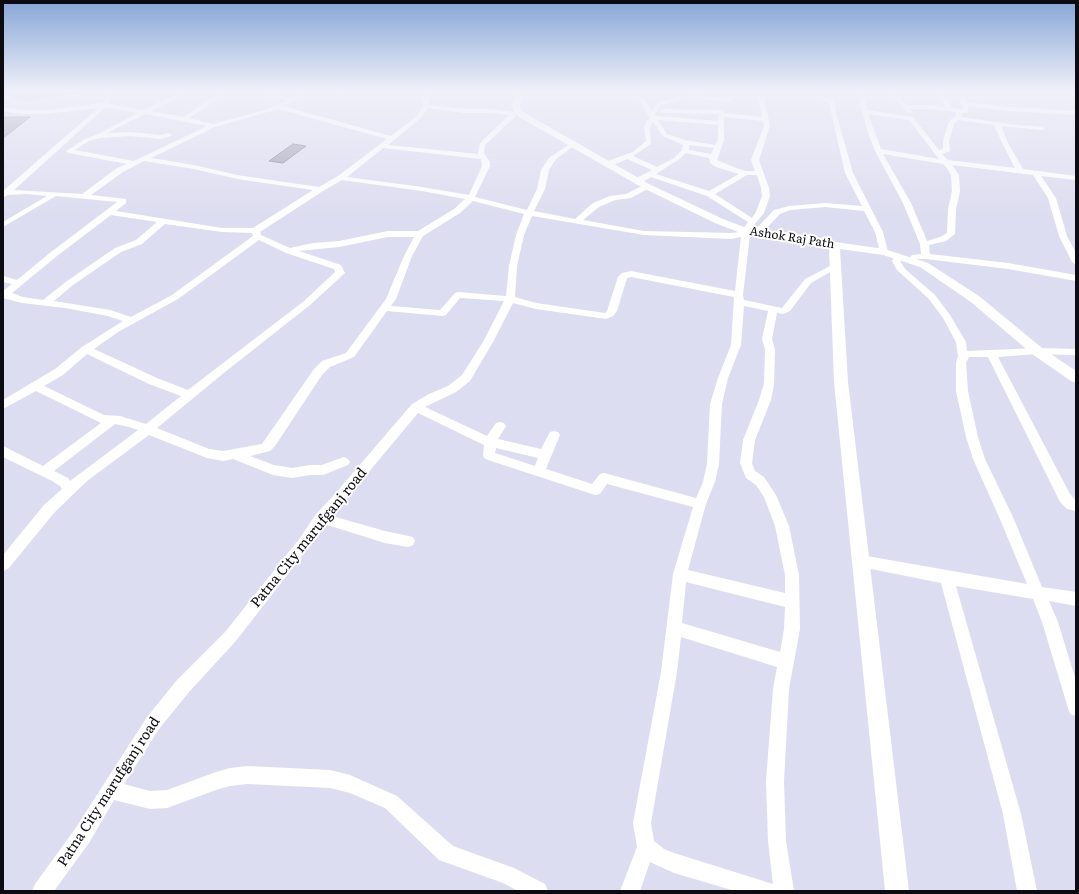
<!DOCTYPE html>
<html>
<head>
<meta charset="utf-8">
<style>
  body { margin:0 }
  #map { position:relative; width:1079px; height:894px; overflow:hidden; background:#ddddf1; font-family:Literata,serif }
  canvas { display:block }
  .frame { position:absolute; inset:0; border:4px solid #0b0b11; pointer-events:none }
</style>
</head>
<body>
<div id="map">
<canvas width="1079" height="894"></canvas>
<div class="frame"></div>
</div>
<script>
const g = document.querySelector('canvas').getContext('2d');
g.lineJoin = 'round';
function fill(path, color) {
  g.fillStyle = color;
  g.fill(path, 'evenodd');
}
function toPath(rows) {
  const path = new Path2D();
  for (const r of rows) {
    path.moveTo(r[0], r[1]);
    for (let i = 2; i < r.length; i += 2) path.lineTo(r[i], r[i + 1]);
  }
  return path;
}
function stroke(path, color, width, dash) {
  g.strokeStyle = color;
  g.lineWidth = width;
  g.lineCap = dash ? 'butt' : 'round';
  g.setLineDash(dash || []);
  g.stroke(path);
}
function label(font, color, halo, rows, align = 'center') {
  g.font = font + ' Literata,serif';
  g.lineWidth = 4;
  g.setLineDash([]);
  g.textBaseline = 'middle';
  g.strokeStyle = halo;
  g.fillStyle = color;
  for (const [text, x, y, turn = 0] of rows) {
    g.save();
    g.translate(x, y);
    g.rotate((+turn || 0) * Math.PI / 180);
    g.textAlign = isNaN(turn) ? turn : align;
    if (halo) g.strokeText(text, 0, 0);
    g.fillText(text, 0, 0);
    g.restore();
  }
}
fill(toPath([
  [3,92,89,92,25,101,18,98,10,99,11,95,3,96]
]), '#bdbce5');
const building = toPath([
  [3,117,30,117,3,138,3,117],
  [293,144,306,146,283,163,269,161,293,144]
]);
fill(building, '#a1a1b4');
stroke(building, '#808093', 1);
fill(toPath([
  [108,92,114,92,109,104,144,110,174,95,151,94,148,92,183,93,183,95,151,111,183,117,221,92,228,92,189,118,213,124,269,109,286,100,240,92,267,92,291,98,303,92,311,92,283,106,391,136,417,116,423,106,423,92,429,92,429,105,464,109,492,109,513,112,517,109,520,111,517,115,485,145,484,153,490,162,490,166,475,197,527,210,537,189,541,170,549,158,573,142,576,144,575,145,556,159,549,170,545,189,534,211,575,219,593,203,610,196,626,194,646,184,649,184,649,188,631,198,615,200,599,207,583,220,644,231,731,233,741,232,748,222,707,196,651,177,641,183,635,183,635,179,652,170,627,159,611,166,605,166,605,162,633,152,646,141,644,127,647,121,650,118,638,98,627,92,635,92,642,96,652,110,657,103,674,99,675,92,681,92,679,101,661,105,656,113,654,114,656,116,718,121,718,114,663,113,660,111,663,109,721,110,723,111,724,113,762,117,757,92,763,92,770,126,759,160,769,188,770,196,764,213,749,231,753,232,774,210,789,206,825,203,862,206,845,173,829,103,814,97,811,92,817,92,818,95,828,99,827,92,833,92,836,113,853,173,883,232,888,252,884,255,880,252,875,232,864,211,825,207,790,210,780,214,759,236,750,235,743,295,744,300,782,308,805,279,832,265,838,265,839,267,811,283,790,311,783,314,777,313,772,339,775,350,774,384,771,400,755,440,752,463,755,471,764,477,776,495,789,526,799,575,800,629,789,689,784,781,786,841,794,891,735,891,674,873,650,862,640,891,620,891,637,847,633,823,661,672,673,574,693,507,607,484,600,494,595,495,485,459,483,456,484,445,418,413,332,516,385,531,413,537,415,541,413,545,408,547,385,543,324,524,310,546,235,642,189,692,159,729,124,784,150,791,167,790,216,772,230,768,248,766,330,770,350,775,397,796,453,846,514,868,545,884,548,891,518,891,503,883,439,860,385,808,350,793,330,788,248,784,230,786,216,790,167,808,150,809,114,800,89,843,54,891,32,891,35,884,75,829,147,717,177,680,225,632,300,538,316,514,334,495,412,404,429,394,448,386,462,375,483,342,504,301,460,298,446,315,443,316,387,311,354,357,330,367,322,375,275,446,270,451,250,456,274,465,292,468,310,465,322,465,344,457,348,459,350,462,348,465,323,475,310,475,292,478,273,475,233,459,223,461,207,458,149,435,87,481,54,513,8,569,3,571,3,555,44,505,62,489,60,486,52,481,3,457,3,446,43,466,101,423,36,391,3,409,3,400,55,369,82,347,123,321,108,316,65,308,22,303,3,298,3,291,12,284,3,282,3,276,17,280,51,252,117,202,56,196,3,227,3,222,47,196,27,194,8,195,4,197,3,191,98,108,46,114,22,114,3,111,3,107,22,110,46,110,103,103,108,92],
  [106,107,138,113,98,134,85,139,66,151,69,153,127,164,117,168,82,194,14,190,106,107],
  [428,108,464,113,492,113,509,115,480,143,478,154,388,145,421,118,428,108],
  [278,109,387,139,338,176,319,187,237,175,194,165,151,158,215,127,278,109],
  [145,114,207,126,134,161,75,150,89,141,100,138,130,136,161,139,171,136,172,135,169,133,161,135,130,132,107,133,145,114],
  [724,117,763,121,764,126,751,160,755,171,745,171,736,168,717,160,724,140,724,117],
  [658,120,718,125,718,140,715,145,685,140,667,134,658,120],
  [653,122,663,136,683,145,682,150,674,158,657,167,633,156,651,144,650,127,653,122],
  [689,145,714,148,711,154,689,150,689,145],
  [383,148,481,159,482,166,469,195,422,187,347,177,383,148],
  [686,153,709,158,710,163,716,167,739,174,709,191,656,174,678,160,686,153],
  [144,161,194,169,237,179,313,190,253,228,222,228,116,211,126,203,126,199,91,195,123,172,144,161],
  [747,175,757,175,761,188,762,196,756,212,752,218,715,194,747,175],
  [342,180,422,191,465,199,454,209,418,231,388,231,339,241,313,243,290,248,261,235,260,232,323,191,342,180],
  [473,201,524,214,516,235,509,266,506,296,458,292,455,293,440,310,391,306,396,299,412,256,423,236,460,213,473,201],
  [111,215,157,222,136,240,115,248,67,281,43,300,23,297,12,293,57,256,111,215],
  [532,216,644,235,731,239,741,237,735,291,631,271,622,273,618,277,607,311,605,313,536,303,515,297,517,266,524,235,532,216],
  [165,224,222,232,252,233,253,236,172,295,131,317,110,310,54,301,73,285,121,252,142,244,165,224],
  [388,237,414,237,404,256,386,299,346,353,322,361,314,369,262,444,223,451,209,449,157,428,225,372,310,305,345,273,341,265,299,251,339,247,388,237],
  [259,240,286,253,334,269,335,272,304,301,188,390,157,378,94,349,118,332,178,299,259,240],
  [631,277,734,297,731,345,718,378,710,404,707,464,703,482,696,498,604,473,600,474,592,484,546,469,560,435,558,432,554,431,550,432,541,449,498,439,506,426,504,423,500,422,496,423,487,436,425,407,456,392,470,381,493,342,513,303,536,309,606,319,613,316,617,311,627,278,631,277],
  [744,306,768,311,762,339,765,350,764,384,759,400,743,440,740,463,746,478,756,485,764,497,775,526,785,575,785,593,688,570,706,504,715,482,719,464,722,404,728,378,741,345,744,306],
  [87,354,149,384,181,396,146,424,120,416,104,415,44,386,63,375,87,354],
  [115,424,129,427,138,430,70,481,68,478,54,471,115,424],
  [496,448,538,458,535,466,495,453,496,448],
  [686,582,785,607,784,629,780,652,682,623,686,582],
  [681,637,777,667,773,689,766,781,768,841,773,884,674,853,664,849,654,841,651,823,677,672,681,637],
  [331,92,340,92,345,95,342,97,331,92],
  [503,92,512,92,521,96,518,98,503,92],
  [683,92,729,98,732,100,729,102,690,98,683,92],
  [857,92,863,92,867,110,913,117,939,150,943,149,943,141,948,124,951,119,956,116,956,112,930,109,910,109,913,112,908,113,888,92,894,92,907,105,930,105,946,107,936,93,941,92,953,108,963,110,957,92,963,92,967,102,1009,107,1076,111,1076,115,1009,111,968,106,968,113,962,113,962,117,1017,125,1044,127,1044,129,1042,130,1001,126,1008,143,1023,169,1076,176,1076,180,1041,176,1056,198,1067,236,1076,253,1076,265,1072,262,1059,236,1048,198,1033,175,952,165,959,175,960,191,956,209,955,234,946,241,929,245,930,254,1008,263,1076,275,1076,281,1008,269,926,259,918,259,912,263,909,262,908,260,912,255,921,254,920,244,903,203,875,151,868,133,857,92],
  [868,114,909,120,939,159,881,149,868,114],
  [958,120,994,125,1002,143,1015,168,948,160,942,154,950,151,949,141,954,124,958,120],
  [883,154,943,164,947,168,951,175,952,191,948,209,947,233,940,237,927,241,911,203,883,154],
  [898,253,902,256,900,261,905,269,935,295,950,315,966,342,967,351,1037,348,1076,349,1076,355,1037,354,998,357,1070,494,1076,501,1076,511,1067,509,1060,502,988,357,969,357,966,363,968,391,978,437,985,459,1013,517,1042,587,1076,592,1076,606,1049,601,1058,622,1076,681,1076,716,1070,714,1068,708,1042,622,1033,599,956,586,1021,814,1037,891,1017,891,1003,814,941,583,861,567,856,565,854,561,856,557,861,555,1027,584,999,517,973,459,966,437,956,391,956,363,958,356,956,342,943,318,929,299,897,270,892,261,895,254,898,253]
]), '#fff');
fill(toPath([
  [516,92,524,92,520,104,521,110,525,113,649,184,723,219,752,230,884,249,928,263,979,296,1042,348,1076,371,1076,383,1071,381,1032,354,971,302,920,267,883,255,840,249,848,382,909,891,885,891,834,382,829,247,746,235,715,223,643,188,519,117,513,111,512,104,516,92]
]), '#fff');
const sky = g.createLinearGradient(0, 0, 0, 217);
sky.addColorStop(0, '#86a6d6');
sky.addColorStop(0.42, '#f0f0f9');
sky.addColorStop(1, '#f0f0f900');
g.fillStyle = sky;
g.fillRect(0, 0, 1079, 217);
label('12px', '#0b0b11', '#fff', [
  ["Ashok Raj Path",792,238,9]
]);
label('14px', '#0b0b11', '#fff', [
  ["Patna City marufganj road",309,538,-51],
  ["Patna City marufganj road",109,792,-57]
]);
</script>
</body>
</html>
